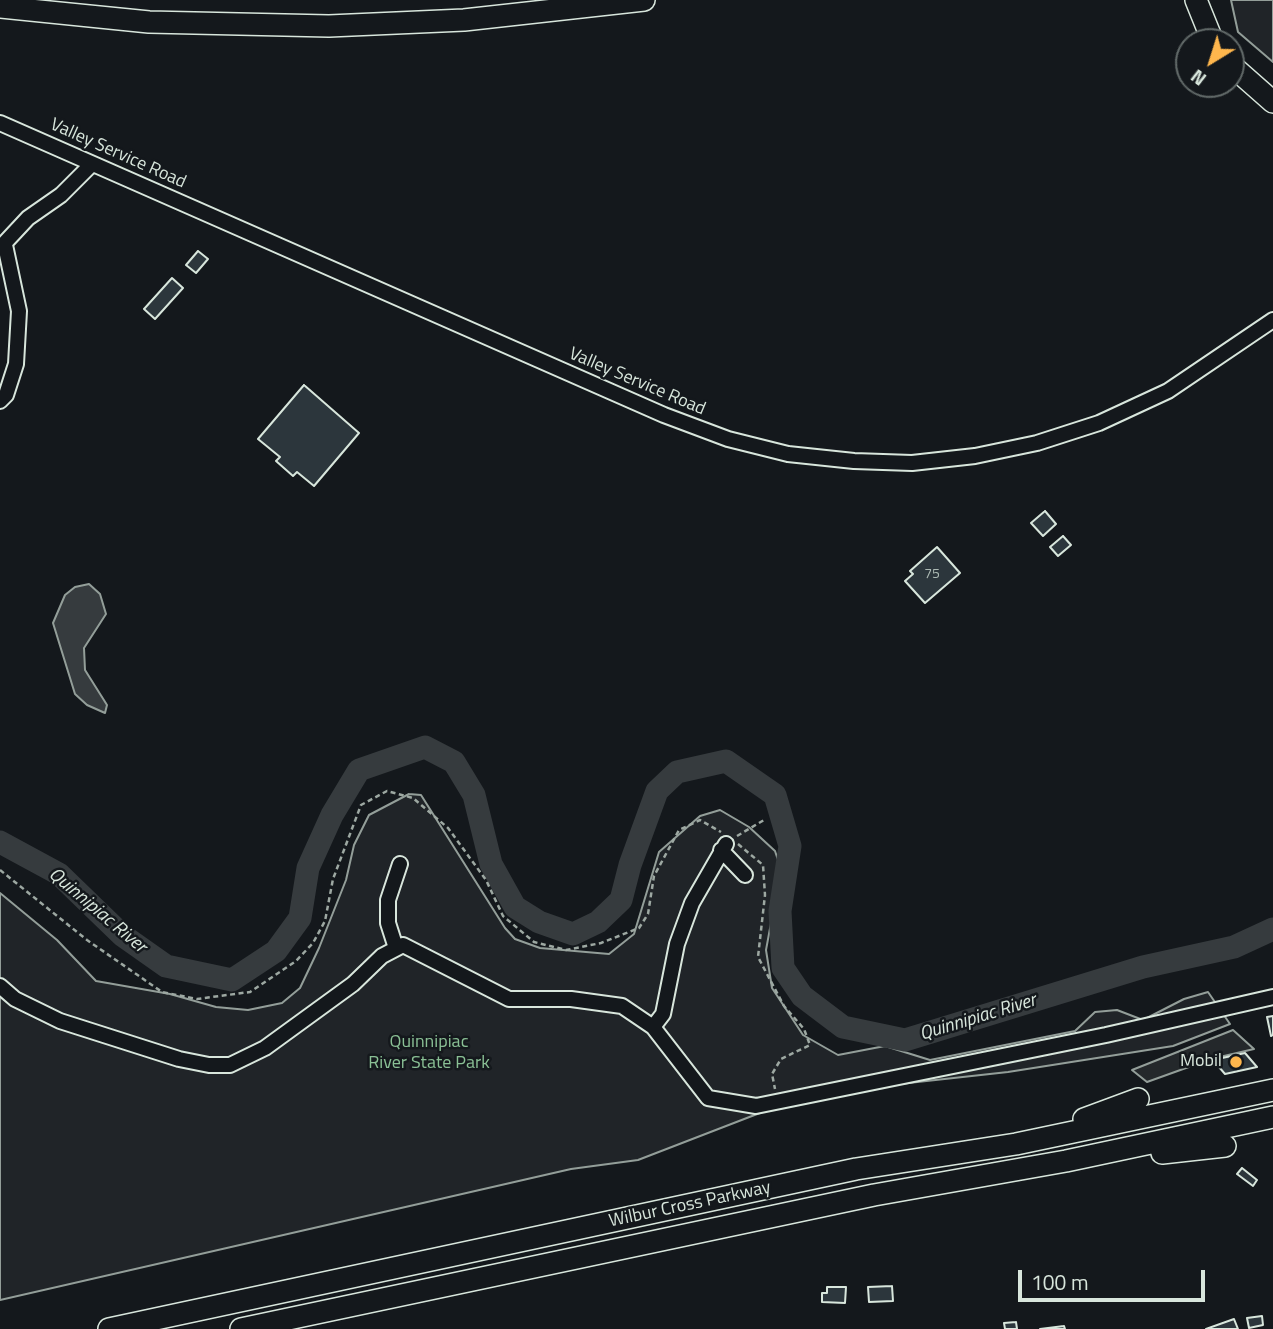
<!DOCTYPE html>
<html>
<head>
<meta charset="utf-8">
<style>
  body { margin:0 }
  #map { position:relative; width:1273px; height:1329px; overflow:hidden; background:#14181c; font-family:"Titillium Web",sans-serif }
  canvas { display:block }
  .north { position:absolute; left:1175px; top:28px; width:70px; height:70px; box-sizing:border-box; background:#14181c; border:2px solid #626a69; border-radius:50%; rotate:218deg; font-size:19px; font-weight:700; line-height:28px; text-align:center; color:#d8e6dc }
  .north::after { content:''; display:block; margin:auto; width:24px; height:32px; background:#ffb74d; clip-path:polygon(50% 0,100% 100%,50% 72%,0 100%) }
  .scale { position:absolute; left:1018px; top:1270px; width:187px; height:32px; box-sizing:border-box; border:4px solid #d8e6dc; border-top:0; padding-left:9px; font-size:21px; line-height:24px; white-space:nowrap; color:#d8e6dc; -webkit-text-stroke:5px #14181c; paint-order:stroke }
</style>
</head>
<body>
<div id="map">
<canvas width="1273" height="1329"></canvas>
<div class="north">N</div>
<div class="scale">100 m</div>
</div>
<script>
const g = document.querySelector('canvas').getContext('2d');
g.lineJoin = 'round';
function fill(path, color) {
  g.fillStyle = color;
  g.fill(path, 'evenodd');
}
function toPath(rows) {
  const path = new Path2D();
  for (const r of rows) {
    path.moveTo(r[0], r[1]);
    for (let i = 2; i < r.length; i += 2) path.lineTo(r[i], r[i + 1]);
  }
  return path;
}
function stroke(path, color, width, dash) {
  g.strokeStyle = color;
  g.lineWidth = width;
  g.lineCap = dash ? 'butt' : 'round';
  g.setLineDash(dash || []);
  g.stroke(path);
}
function label(font, color, halo, rows, align = 'center') {
  g.font = font + ' "Titillium Web",sans-serif';
  g.lineWidth = 5;
  g.setLineDash([]);
  g.textBaseline = 'middle';
  g.strokeStyle = halo;
  g.fillStyle = color;
  for (const [text, x, y, turn = 0] of rows) {
    g.save();
    g.translate(x, y);
    g.rotate((+turn || 0) * Math.PI / 180);
    g.textAlign = isNaN(turn) ? turn : align;
    if (halo) g.strokeText(text, 0, 0);
    g.fillText(text, 0, 0);
    g.restore();
  }
}
const green = toPath([
  [1231,0,1273,0,1273,62,1238,32,1231,0],
  [409,794,421,795,505,928,515,939,540,948,609,954,634,934,659,852,700,816,720,810,749,827,775,851,781,869,766,950,772,988,803,1035,838,1055,885,1046,930,1060,1075,1031,1095,1012,1117,1010,1143,1020,1184,999,1208,992,1230,1024,1173,1046,1008,1072,809,1094,638,1160,571,1169,0,1300,0,893,57,940,96,981,170,994,216,1007,248,1010,282,1003,300,988,319,948,346,880,354,845,369,815,409,794]
]);
fill(green, '#202428');
stroke(green, '#939e99', 2);
const parking = toPath([
  [1233,1030,1254,1049,1211,1059,1147,1082,1132,1070,1233,1030]
]);
fill(parking, '#24282b');
stroke(parking, '#939e99', 2);
const water = toPath([
  [89,584,100,594,106,614,84,648,85,670,107,705,105,713,87,705,75,694,53,623,65,595,75,587,89,584]
]);
fill(water, '#363b3e');
stroke(water, '#939e99', 2);
stroke(toPath([
  [0,842,59,874,122,935,166,966,232,980,276,951,300,918,308,868,332,815,359,770,425,747,454,762,474,795,491,864,515,907,539,922,573,934,598,922,621,900,630,865,657,791,677,772,726,761,775,795,790,846,780,911,783,968,802,996,843,1027,905,1040,1143,967,1234,947,1273,929]
]), '#363b3e', 23);
const building = toPath([
  [198,251,208,259,196,273,186,265,198,251],
  [172,278,183,288,155,319,144,309,172,278],
  [304,385,359,433,314,486,297,472,293,476,276,461,280,457,258,439,304,385],
  [1045,511,1056,524,1043,536,1031,523,1045,511],
  [1063,536,1071,545,1058,556,1050,547,1063,536],
  [937,547,960,573,925,603,905,581,913,574,910,571,937,547],
  [1273,1016,1273,1035,1271,1036,1267,1017,1273,1016],
  [1245,1053,1257,1067,1225,1074,1213,1060,1245,1053],
  [1242,1168,1257,1180,1253,1186,1237,1174,1242,1168],
  [892,1286,893,1301,869,1302,868,1287,892,1286],
  [827,1287,846,1287,845,1303,822,1302,822,1293,827,1293,827,1287],
  [1262,1316,1263,1325,1249,1328,1247,1318,1262,1316],
  [1234,1319,1238,1329,1206,1329,1234,1319],
  [1016,1322,1017,1329,1005,1329,1004,1323,1016,1322],
  [1064,1326,1065,1329,1040,1329,1064,1326]
]);
fill(building, '#2c363c');
stroke(building, '#d8e6dc', 2);
const minor = toPath([
  [0,123,664,415,728,439,788,454,854,461,912,463,975,456,1037,443,1099,423,1168,391,1273,320],
  [0,248,28,218,61,195,92,164],
  [0,401,6,395,16,364,19,311,5,245],
  [721,850,745,875],
  [396,948,388,923,388,900,400,864],
  [0,986,15,999,60,1021,179,1059,209,1065,230,1065,265,1048,353,984,382,956,403,945,509,999,571,999,622,1006,653,1027,708,1098,756,1106,1106,1035,1273,997],
  [653,1027,663,1014,677,944,692,903,726,844]
]);
const highway = toPath([
  [1196,0,1213,42],
  [0,7,149,22,329,26,464,20,644,0],
  [1231,65,1273,102],
  [1084,1119,1138,1099],
  [1162,1153,1225,1146],
  [109,1329,856,1169,1016,1144,1273,1090],
  [241,1329,874,1195,1066,1161,1273,1117]
]);
stroke(minor, '#d8e6dc', 18);
stroke(highway, '#d8e6dc', 24);
stroke(toPath([
  [737,836,764,820],
  [738,844,763,865,765,895,758,957,784,1006,804,1029,810,1045,781,1059,772,1074,775,1089],
  [0,870,87,940,162,992,197,999,250,992,296,961,313,943,325,921,333,879,361,805,387,791,413,798,448,828,486,880,503,916,534,942,566,950,601,943,639,928,648,914,654,876,679,830,700,820,721,832]
]), '#9da8a2', 2.5, [5, 3.5]);
stroke(minor, '#14181c', 14);
stroke(highway, '#14181c', 21);
for (const [x, y, r, color] of [
  [1236,1062,7,"#ffb74d"]
]) {
  const dot = new Path2D();
  dot.arc(x, y, r, 0, 2 * Math.PI);
  g.fillStyle = color;
  g.fill(dot);
  stroke(dot, '#14181c', 2.5);
}
label('14px', '#adbab4', null, [
  ["75",932,575]
]);
label('18px', '#d8e6dc', '#14181c', [
  ["Valley Service Road",118,154,24],
  ["Valley Service Road",637,382,23],
  ["Wilbur Cross Parkway",690,1205,-12]
]);
label('18px', '#8ac095', '#14181c', [
  ["Quinnipiac",429,1043],
  ["River State Park",429,1064]
]);
label('18px', '#d8e6dc', '#14181c', [
  ["Mobil",1222,1062]
], 'right');
label('italic 19px', '#d8e6dc', '#14181c', [
  ["Quinnipiac River",97,911,40],
  ["Quinnipiac River",978,1018,-17]
]);
</script>
</body>
</html>
